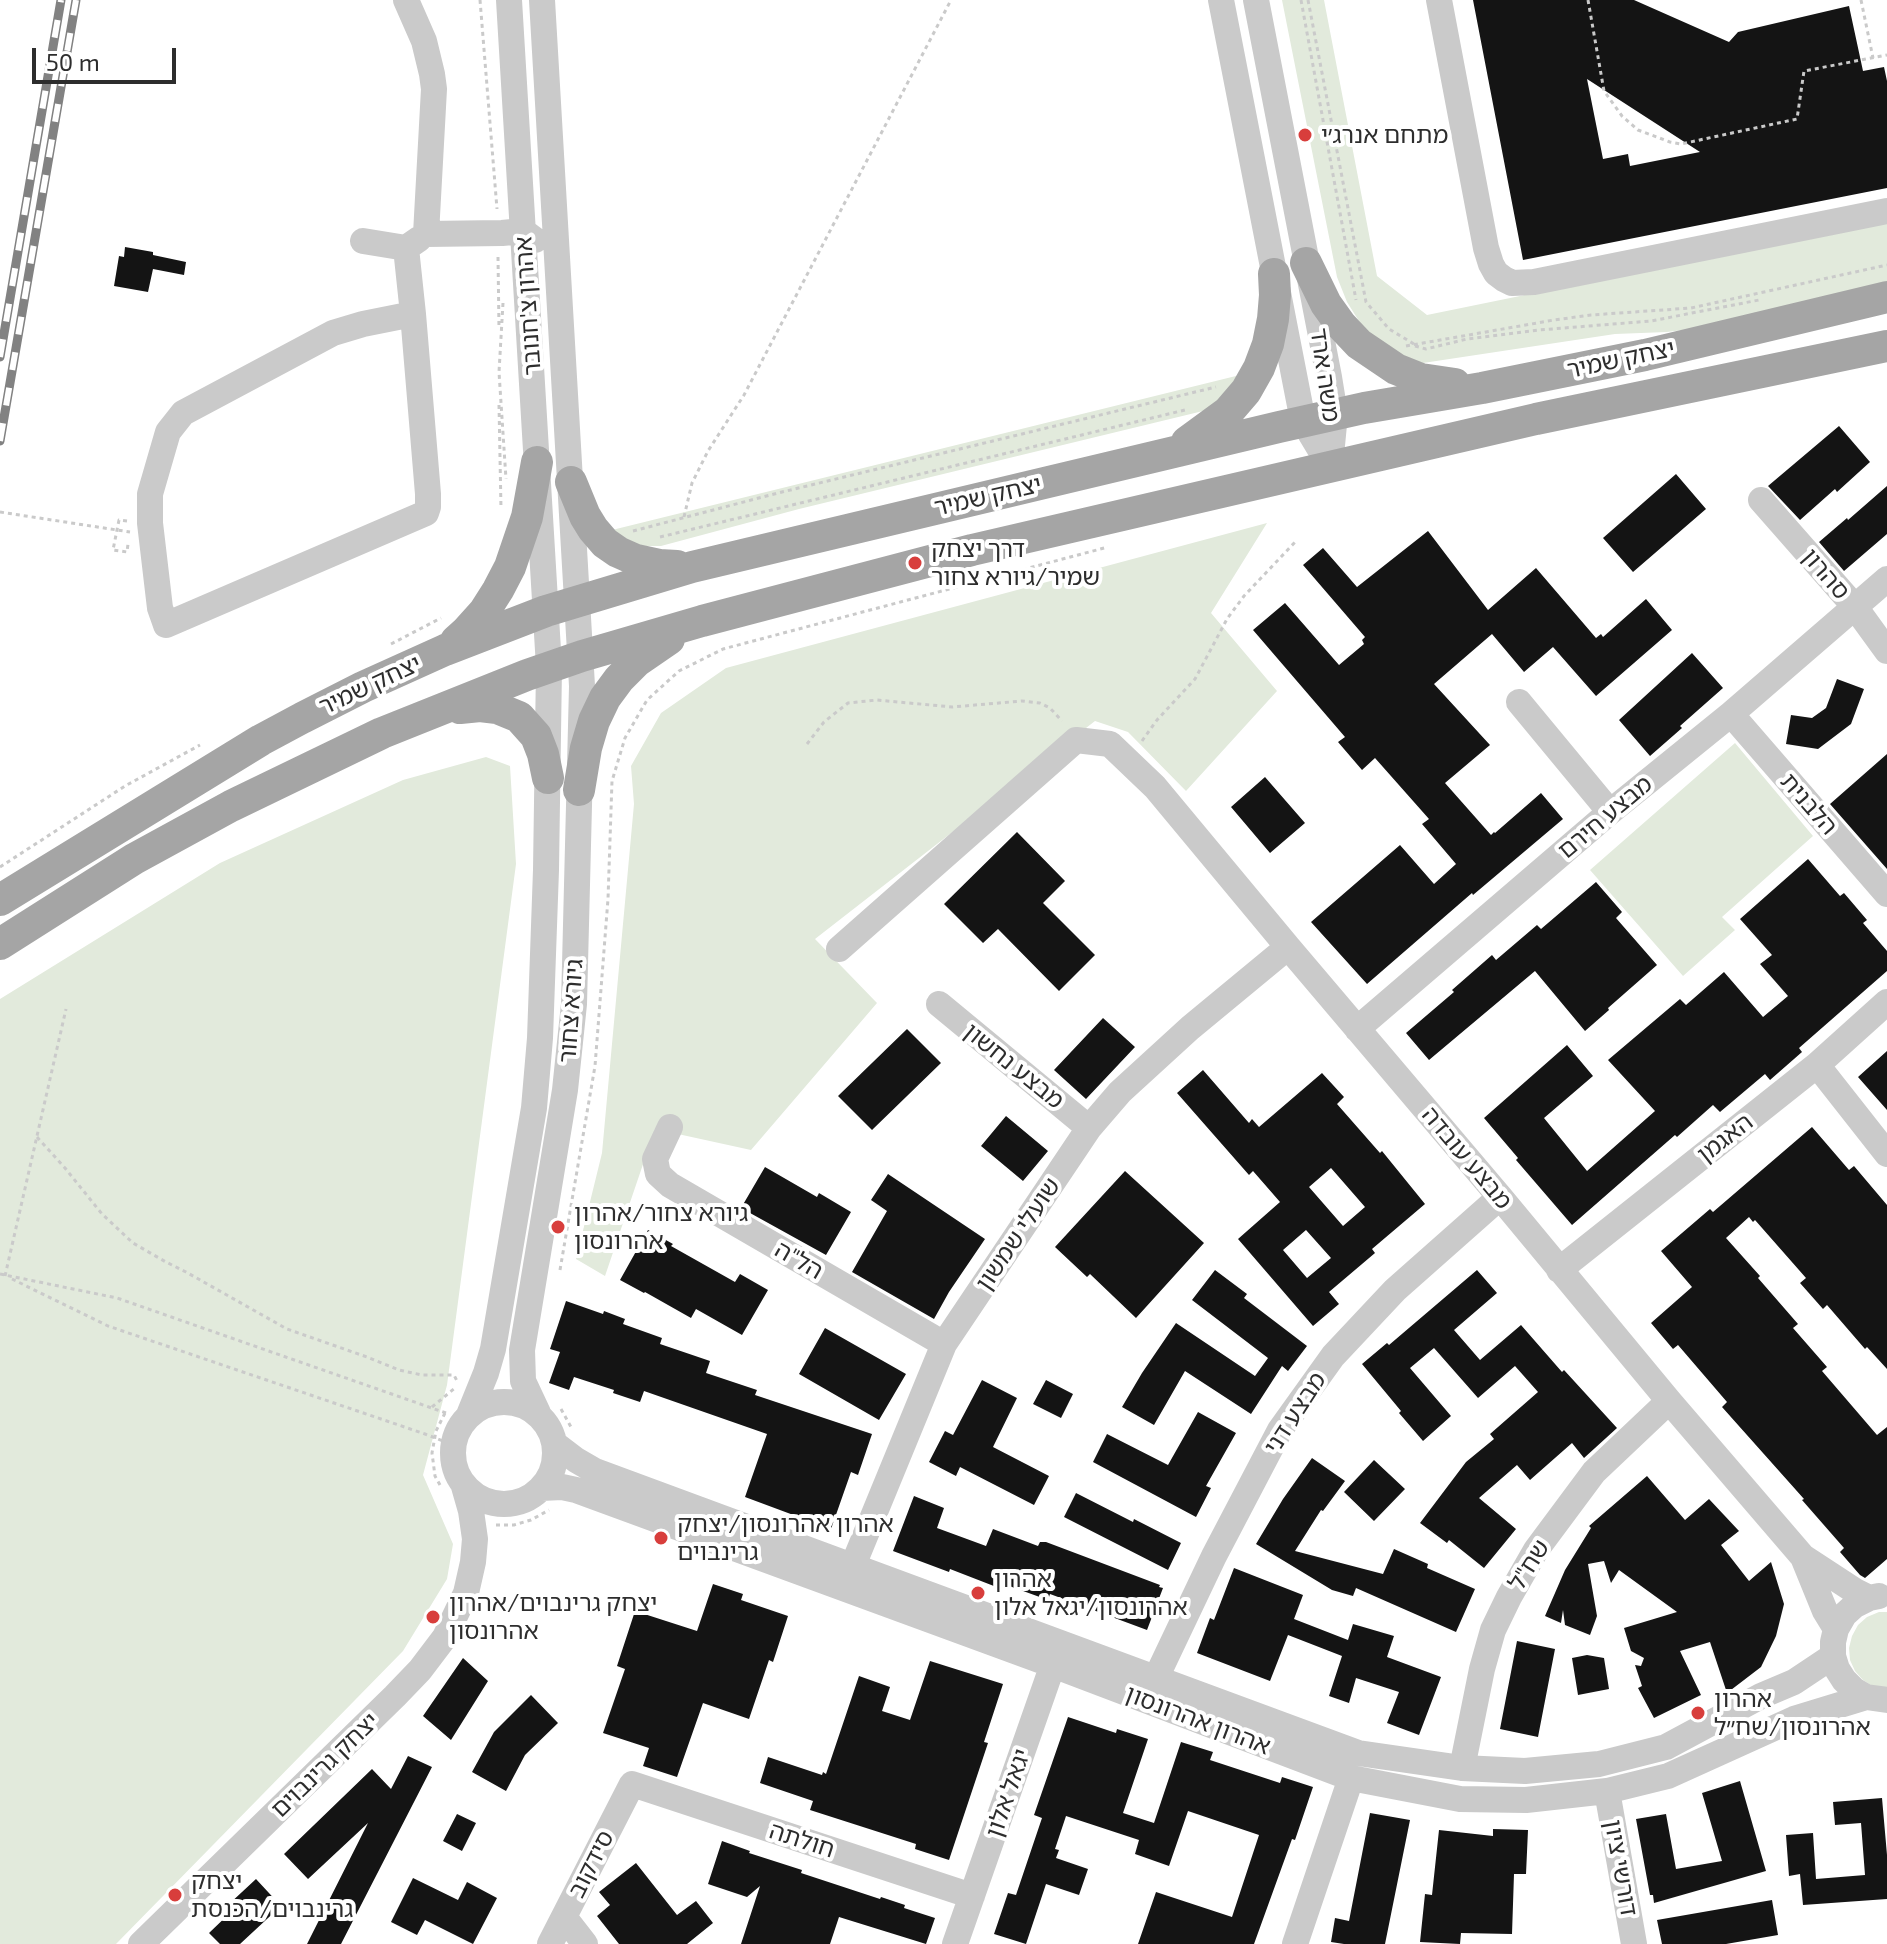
<!DOCTYPE html>
<html>
<head>
<meta charset="utf-8">
<style>
  body { margin:0 }
  #map { position:relative; width:1887px; height:1944px; overflow:hidden; background:#fff; font-family:"Exo 2",sans-serif }
  canvas { display:block }
  .scale { position:absolute; left:32px; top:48px; width:144px; height:36px; box-sizing:border-box; border:4px solid #2d2d2d; border-top:0; padding-left:10px; font-size:24px; line-height:28px; white-space:nowrap; color:#2d2d2d; -webkit-text-stroke:6px #fff; paint-order:stroke }
</style>
</head>
<body>
<div id="map">
<canvas width="1887" height="1944"></canvas>
<div class="scale">50 m</div>
</div>
<script>
const g = document.querySelector('canvas').getContext('2d');
g.lineJoin = 'round';
function fill(path, color) {
  g.fillStyle = color;
  g.fill(path, 'evenodd');
}
function toPath(rows) {
  const path = new Path2D();
  for (const r of rows) {
    if (r.length === 3) {
      path.moveTo(r[0] + r[2], r[1]);
      path.arc(r[0], r[1], r[2], 0, 2 * Math.PI);
      continue;
    }
    path.moveTo(r[0], r[1]);
    for (let i = 2; i < r.length; i += 2) path.lineTo(r[i], r[i + 1]);
  }
  return path;
}
function stroke(path, color, width, dash) {
  g.strokeStyle = color;
  g.lineWidth = width;
  g.lineCap = dash ? 'butt' : 'round';
  g.setLineDash(dash || []);
  g.stroke(path);
}
function label(font, color, halo, rows, align = 'center') {
  g.font = font + ' "Exo 2","Noto Sans Hebrew",sans-serif';
  g.lineWidth = 8;
  g.setLineDash([]);
  g.textBaseline = 'middle';
  g.strokeStyle = halo;
  g.fillStyle = color;
  for (const [text, x, y, turn = 0] of rows) {
    g.save();
    g.translate(x, y);
    g.rotate((+turn || 0) * Math.PI / 180);
    g.textAlign = isNaN(turn) ? turn : align;
    if (halo) g.strokeText(text, 0, 0);
    g.fillText(text, 0, 0);
    g.restore();
  }
}
fill(toPath([
  [1282,0,1324,0,1377,276,1427,315,1887,221,1887,286,1699,328,1667,332,1615,334,1423,363,1391,354,1364,329,1347,302,1337,277],
  [1244,374,1228,395,1203,411,799,509,661,546,646,546,632,544,608,531],
  [1267,523,1211,613,1277,691,1186,791,1128,732,1095,721,815,939,877,1003,751,1150,655,1129,605,1276,576,1259,602,1153,634,804,631,766,661,713,726,668],
  [1735,743,1813,836,1722,917,1735,930,1683,976,1590,870],
  [486,757,510,766,516,864,447,1385,423,1475,453,1544,447,1579,403,1651,116,1944,0,1944,0,999,220,863,403,780],
  [1879,1612,1887,1612,1887,1689,1874,1687,1863,1680,1855,1671,1850,1660,1849,1648,1852,1636,1858,1625,1867,1617]
]), '#e2eadc');
fill(toPath([
  [1473,0,1634,0,1729,42,1738,32,1849,6,1863,71,1884,67,1887,81,1887,188,1523,260],
  [1587,79,1700,152,1630,166,1628,154,1603,159],
  [125,247,153,252,153,255,186,262,184,275,153,269,148,292,114,286,119,256,124,257],
  [1839,426,1870,462,1837,492,1835,489,1800,520,1768,486],
  [1676,474,1706,509,1633,572,1603,538],
  [1887,486,1887,534,1844,571,1819,542,1847,518,1848,520],
  [1428,531,1488,610,1536,568,1596,638,1601,634,1603,637,1646,599,1672,630,1596,696,1553,647,1524,672,1492,634,1434,684,1490,745,1445,783,1491,835,1494,832,1495,833,1541,793,1563,819,1473,895,1472,893,1367,984,1311,922,1400,845,1434,884,1456,864,1422,824,1429,819,1375,758,1362,770,1338,742,1345,737,1253,630,1285,603,1339,665,1364,644,1362,640,1365,637,1303,565,1323,548,1357,587],
  [1692,653,1723,688,1680,726,1682,728,1650,756,1619,720],
  [1837,679,1864,689,1851,724,1818,749,1786,744,1791,715,1812,718,1826,708],
  [1887,754,1887,869,1830,804],
  [1265,777,1305,823,1270,853,1231,807],
  [1017,832,1065,881,1043,903,1095,955,1059,991,998,929,983,943,944,904],
  [1808,859,1840,896,1844,893,1867,920,1863,923,1887,951,1887,971,1799,1048,1802,1052,1770,1080,1765,1074,1720,1112,1713,1105,1677,1137,1675,1135,1572,1225,1516,1160,1518,1158,1484,1118,1567,1045,1593,1076,1544,1118,1587,1171,1655,1111,1608,1060,1680,999,1686,1005,1724,972,1763,1017,1788,996,1760,964,1772,955,1740,919],
  [1596,882,1622,912,1616,918,1657,965,1608,1008,1609,1010,1585,1031,1535,971,1429,1060,1406,1033,1454,992,1452,990,1492,955,1496,960,1537,925,1541,929],
  [1103,1018,1135,1047,1086,1099,1054,1070],
  [907,1029,941,1063,872,1130,838,1096],
  [1887,1051,1887,1110,1858,1077],
  [1203,1070,1249,1123,1252,1119,1259,1127,1322,1073,1344,1097,1337,1104,1380,1153,1382,1151,1425,1204,1372,1249,1375,1253,1329,1292,1339,1304,1313,1326,1238,1239,1280,1202,1253,1171,1249,1175,1177,1093],
  [1331,1168,1365,1207,1343,1226,1309,1187],
  [1306,1230,1331,1258,1307,1278,1283,1250],
  [1006,1116,1048,1151,1023,1181,981,1146],
  [1812,1127,1849,1170,1854,1166,1887,1205,1887,1369,1867,1347,1865,1349,1827,1305,1823,1309,1800,1283,1806,1278,1755,1220,1753,1222,1749,1217,1726,1238,1760,1276,1758,1278,1798,1324,1793,1328,1827,1367,1822,1371,1877,1435,1887,1427,1887,1559,1865,1578,1860,1575,1840,1552,1844,1548,1802,1500,1804,1499,1722,1407,1727,1402,1678,1345,1673,1349,1651,1323,1692,1287,1661,1251,1710,1209,1713,1212],
  [765,1167,817,1197,819,1193,851,1212,826,1255,741,1208],
  [1125,1171,1204,1243,1136,1318,1090,1274,1087,1277,1055,1247],
  [888,1174,985,1239,949,1292,934,1319,852,1272,887,1211,871,1200],
  [648,1230,673,1244,671,1246,735,1282,740,1274,768,1290,742,1335,696,1309,691,1318,645,1292,644,1293,620,1280],
  [1215,1270,1247,1294,1244,1298,1307,1346,1288,1371,1282,1366,1251,1414,1185,1371,1154,1425,1122,1407,1142,1373,1176,1323,1255,1376,1268,1358,1192,1300],
  [1477,1270,1497,1293,1454,1330,1480,1360,1521,1325,1562,1372,1564,1370,1617,1428,1584,1458,1572,1443,1530,1480,1517,1465,1479,1498,1516,1529,1484,1568,1449,1540,1447,1543,1420,1523,1466,1462,1494,1439,1490,1434,1538,1392,1515,1366,1478,1398,1434,1348,1410,1368,1451,1416,1423,1441,1399,1413,1401,1411,1362,1364,1387,1343,1389,1345],
  [566,1301,603,1314,604,1311,625,1319,623,1324,662,1338,660,1344,710,1361,706,1373,757,1390,755,1395,872,1434,858,1475,851,1472,831,1529,745,1497,767,1434,644,1391,640,1402,613,1393,614,1390,574,1377,569,1390,549,1383,560,1352,550,1349],
  [825,1328,906,1374,879,1420,799,1374],
  [982,1380,1017,1398,993,1447,1049,1476,1034,1505,960,1467,956,1476,929,1462,945,1431,953,1435],
  [1046,1380,1073,1394,1061,1418,1033,1404],
  [1198,1412,1236,1433,1206,1486,1211,1488,1196,1517,1093,1462,1107,1434,1168,1465],
  [1312,1458,1345,1481,1323,1511,1321,1510,1295,1551,1383,1574,1394,1549,1428,1564,1427,1568,1475,1589,1456,1632,1356,1588,1353,1596,1332,1590,1256,1544,1283,1499],
  [1374,1460,1405,1489,1374,1521,1344,1492],
  [1647,1476,1685,1520,1709,1499,1739,1531,1721,1545,1749,1581,1771,1562,1784,1604,1776,1636,1761,1667,1727,1693,1710,1642,1680,1651,1701,1695,1654,1718,1638,1688,1642,1686,1635,1665,1641,1666,1644,1658,1631,1651,1624,1628,1677,1612,1619,1570,1611,1583,1604,1561,1588,1564,1597,1616,1590,1635,1565,1625,1563,1610,1561,1623,1545,1616,1565,1570,1591,1528,1589,1526],
  [1076,1493,1133,1522,1134,1519,1181,1543,1168,1570,1064,1517],
  [914,1496,944,1508,937,1528,986,1546,993,1529,1038,1546,1040,1542,1046,1542,1160,1585,1159,1587,1163,1588,1147,1630,1050,1594,1048,1600,1001,1583,999,1588,950,1569,949,1572,893,1551],
  [1234,1568,1303,1595,1294,1619,1348,1640,1353,1624,1394,1636,1387,1657,1441,1677,1419,1735,1387,1723,1399,1692,1356,1678,1349,1703,1329,1696,1342,1656,1288,1635,1270,1681,1197,1653,1210,1618,1214,1620],
  [713,1584,743,1594,741,1600,788,1616,773,1662,769,1660,749,1719,703,1703,677,1777,643,1766,649,1748,603,1733,625,1669,617,1666,635,1611,697,1631],
  [1517,1641,1555,1649,1538,1737,1500,1729],
  [1587,1655,1604,1658,1609,1689,1578,1695,1572,1658],
  [463,1658,488,1681,451,1740,423,1716],
  [930,1661,1003,1684,984,1742,988,1743,949,1860,915,1849,916,1844,810,1810,813,1801,760,1783,768,1757,822,1775,823,1772,826,1774,859,1676,890,1687,882,1711,910,1720],
  [531,1695,558,1723,525,1755,506,1791,472,1772,494,1732],
  [1068,1717,1116,1733,1117,1729,1148,1739,1123,1813,1154,1823,1181,1742,1213,1752,1210,1760,1280,1783,1282,1777,1313,1787,1295,1840,1292,1839,1254,1944,1138,1944,1156,1892,1232,1917,1259,1835,1188,1811,1169,1866,1135,1854,1139,1840,1066,1816,1055,1849,1059,1850,1056,1858,1088,1869,1079,1895,1046,1884,1026,1944,994,1934,1008,1893,1016,1895,1042,1818,1034,1815],
  [408,1756,432,1767,341,1944,307,1944,368,1823,308,1879,284,1854,372,1769,391,1789],
  [1740,1781,1766,1871,1654,1903,1653,1895,1650,1895,1636,1819,1666,1814,1676,1869,1722,1861,1702,1793],
  [1882,1798,1887,1855,1887,1899,1803,1905,1800,1874,1789,1876,1786,1835,1813,1833,1816,1879,1865,1875,1861,1823,1835,1825,1833,1802],
  [1370,1813,1410,1820,1385,1944,1344,1944,1331,1942,1335,1918,1349,1921],
  [457,1814,476,1823,462,1851,443,1841],
  [1493,1829,1528,1830,1526,1874,1514,1874,1512,1934,1461,1933,1460,1944,1420,1942,1425,1894,1432,1895,1439,1830,1493,1836],
  [722,1841,750,1851,749,1853,802,1870,801,1873,880,1899,881,1897,905,1905,904,1908,935,1918,926,1944,839,1917,830,1944,741,1944,760,1886,747,1897,708,1884],
  [636,1863,677,1915,696,1901,713,1923,687,1944,619,1944,597,1916,610,1905,599,1892],
  [413,1878,458,1900,467,1882,497,1898,473,1944,425,1920,417,1935,391,1922],
  [256,1879,281,1906,240,1944,220,1944,209,1933,233,1910,228,1905],
  [1772,1900,1778,1935,1726,1944,1662,1944,1657,1920]
]), '#141414');
stroke(toPath([
  [480,0,497,209],
  [1301,0,1356,300],
  [1308,0,1366,302,1389,329,1414,344],
  [1588,0,1604,91,1622,116,1638,130,1670,142,1681,144,1797,119,1804,71,1887,55],
  [1861,0,1873,58],
  [498,257,499,329],
  [503,303,499,372,506,479],
  [1406,346,1554,320,1591,315,1691,308,1887,265],
  [1415,346,1426,349,1467,339,1539,330,1651,321,1759,300],
  [499,405,501,509],
  [684,517,692,483,708,451,744,395,951,0],
  [127,521,119,520,113,550,127,552,128,544],
  [633,531,778,493,1216,387],
  [660,537,1185,410],
  [391,644,441,618],
  [1142,741,1157,720,1195,679,1227,619,1244,596,1297,540],
  [807,744,824,722,848,703,877,700,952,707,1022,701,1040,703,1050,708,1062,721],
  [0,867,125,786,200,745],
  [37,1137,65,1168,102,1214,133,1243,166,1262,186,1272,287,1329,367,1357,399,1370,422,1375,454,1375,457,1381],
  [560,1270,595,1066,608,899,612,781,625,738,647,700,679,671,723,649,1108,547],
  [0,1274,117,1298,446,1413],
  [5,1276,66,1009],
  [12,1279,108,1326,425,1434,448,1443,453,1447],
  [432,1407,455,1388],
  [561,1409,571,1427],
  [440,1485,435,1476,432,1453,436,1431,445,1413],
  [496,1525,514,1525,531,1520,549,1510]
]), '#cacaca', 3, [4, 4]);
stroke(toPath([
  [406,0,424,41,432,74,434,89,426,234,502,233,523,231,535,240],
  [1221,0,1303,421,1330,466],
  [1256,0,1329,377,1335,414,1330,466],
  [1439,0,1486,248,1491,264,1496,273,1504,279,1512,283,1534,282,1887,211],
  [363,241,406,248,419,239],
  [406,248,413,314,428,494,428,507,426,513,166,625,160,608,150,523,150,494,168,432,183,413,333,333,363,324,413,314],
  [1761,500,1855,607,1887,651],
  [1519,702,1610,812],
  [1731,714,1887,894],
  [839,949,1076,740,1110,744,1155,787,1288,947,1500,1197,1669,1401,1803,1557,1855,1591,1869,1598],
  [939,1004,1089,1128],
  [1357,1029,1610,812,1731,714,1887,579],
  [1817,1065,1887,1154],
  [670,1127,655,1159,658,1174,670,1185,944,1344],
  [1559,1270,1817,1065,1887,1002],
  [504,1453,51],
  [538,1413,523,1381,522,1350,565,1090,574,1004,582,686,542,0],
  [469,1415,486,1373,493,1349,534,1108,540,1038,546,870,549,667,509,0],
  [555,1444,576,1460,595,1471,1358,1753,1462,1768,1525,1771,1599,1764,1666,1747,1761,1696,1794,1682,1833,1656],
  [541,1488,562,1487,576,1490,1053,1665,1351,1778,1460,1799,1526,1800,1607,1791,1668,1776,1794,1719,1866,1697],
  [1803,1557,1825,1611,1836,1629],
  [847,1580,944,1344,1089,1128,1120,1092,1190,1028,1288,947],
  [1879,1596,1869,1598,1855,1605,1844,1615,1836,1629,1833,1642,1833,1656,1837,1669,1844,1680,1854,1690,1866,1697,1887,1700],
  [1156,1678,1214,1556,1280,1430,1333,1356,1395,1290,1500,1197],
  [1462,1768,1482,1669,1493,1630,1509,1597,1536,1550,1594,1472,1669,1401],
  [1607,1791,1634,1944],
  [564,1917,585,1944],
  [141,1944,395,1696,420,1670,445,1637,466,1593,473,1562,475,1539,471,1511,463,1483],
  [550,1944,632,1784,972,1896],
  [955,1944,1058,1650],
  [1295,1944,1351,1778]
]), '#cacaca', 26);
stroke(toPath([
  [1306,263,1326,304,1341,325,1359,344,1396,369,1421,379,1455,384],
  [1187,442,1228,412,1246,391,1259,368,1268,344,1273,319,1275,295,1274,274],
  [571,482,585,516,593,529,605,543,618,552,636,560,659,565,677,566],
  [456,641,466,632,484,612,498,590,510,567,527,517,537,462],
  [460,708,480,706,497,708,519,717,536,736,543,754,548,778],
  [579,790,586,748,594,721,605,698,619,679,637,661,669,639],
  [0,900,261,740,302,718,363,687,445,650,546,611,692,567,1279,427,1364,408,1482,388,1645,355,1887,297],
  [0,944,134,859,231,806,382,733,527,675,582,656,702,621,972,550,1536,419,1887,346]
]), '#a5a5a5', 32);
const rail = toPath([
  [0,357,61,0],
  [0,441,76,0]
]);
stroke(rail, '#828282', 9);
stroke(rail, '#fff', 6, [18]);
stroke(toPath([
  [0,512,130,532]
]), '#cacaca', 3, [4, 4]);
for (const [x, y, r, color] of [
  [1305,135,8,"#d83e3c"],
  [915,563,8,"#d83e3c"],
  [558,1227,8,"#d83e3c"],
  [661,1538,8,"#d83e3c"],
  [978,1593,8,"#d83e3c"],
  [433,1617,8,"#d83e3c"],
  [1698,1713,8,"#d83e3c"],
  [175,1895,8,"#d83e3c"]
]) {
  const dot = new Path2D();
  dot.arc(x, y, r, 0, 2 * Math.PI);
  g.fillStyle = color;
  g.fill(dot);
  stroke(dot, '#fff', 3);
}
label('24px', '#2d2d2d', '#fff', [
  ["מתחם אנרג׳י",1321,135],
  ["דרך יצחק",931,549],
  ["שמיר/גיורא צחור",931,577],
  ["גיורא צחור/אהרון",574,1213],
  ["אהרונסון",574,1241],
  ["אהרון אהרונסון/יצחק",677,1524],
  ["גרינבוים",677,1552],
  ["אהרון",994,1579],
  ["אהרונסון/יגאל אלון",994,1607],
  ["יצחק גרינבוים/אהרון",449,1603],
  ["אהרונסון",449,1631],
  ["אהרון",1714,1699],
  ["אהרונסון/שח״ל",1714,1727],
  ["יצחק",191,1881],
  ["גרינבוים/הכנסת",191,1909]
], 'left');
label('24px', '#2d2d2d', '#fff', [
  ["אהרון צ'חנובר",528,306,-94],
  ["יצחק שמיר",1621,359,-12],
  ["משה ארד",1325,375,82],
  ["יצחק שמיר",988,496,-13],
  ["סהרון",1826,574,49],
  ["יצחק שמיר",370,685,-25],
  ["הלבנית",1809,804,49],
  ["מבצע חירם",1605,817,-40],
  ["גיורא צחור",571,1011,-86],
  ["מבצע נחשון",1014,1066,39],
  ["האגמן",1725,1138,-38],
  ["מבצע עובדה",1467,1158,50],
  ["שועלי שמשון",1018,1234,-56],
  ["הל\"ה",799,1260,30],
  ["מבצע דני",1295,1413,-57],
  ["שח\"ל",1529,1565,-58],
  ["אהרון אהרונסון",1198,1720,21],
  ["יצחק גרינבוים",325,1765,-44],
  ["יגאל אלון",1008,1793,-71],
  ["חולתה",802,1840,18],
  ["סידקוב",591,1864,-63],
  ["דורשי ציון",1621,1868,80]
]);
</script>
</body>
</html>
